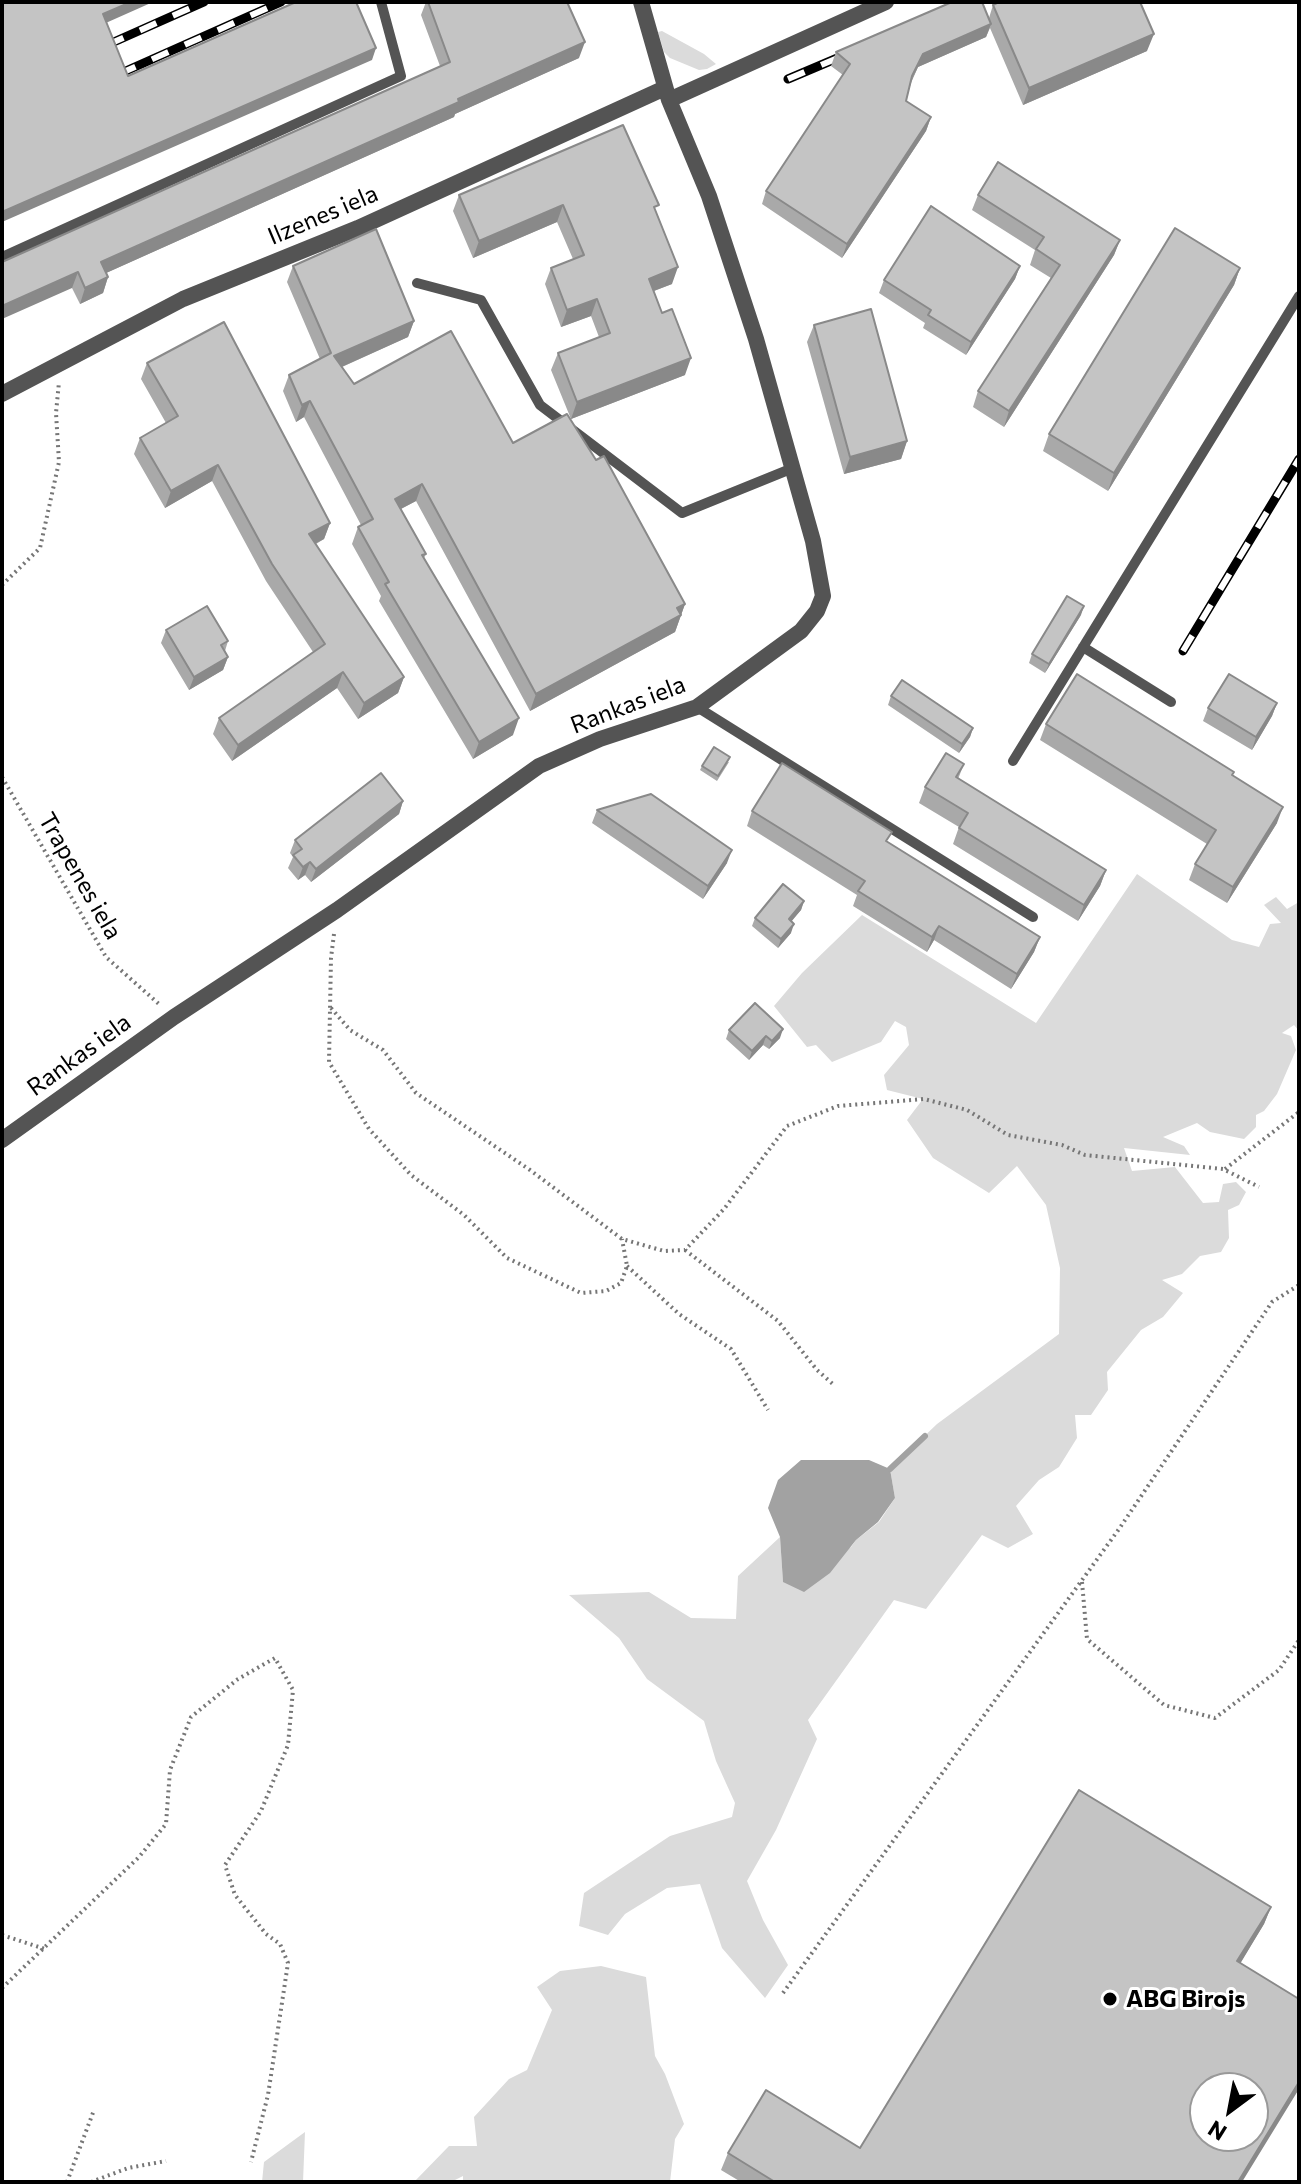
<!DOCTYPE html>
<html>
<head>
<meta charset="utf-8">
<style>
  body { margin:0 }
  #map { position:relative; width:1301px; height:2184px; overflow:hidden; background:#fff; font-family:Commissioner,sans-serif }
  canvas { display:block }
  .frame { position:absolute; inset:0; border:4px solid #000; pointer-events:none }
  .north { position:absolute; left:1189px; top:2072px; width:80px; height:80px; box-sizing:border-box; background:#fff; border:2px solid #999; border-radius:50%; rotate:212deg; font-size:22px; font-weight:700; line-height:32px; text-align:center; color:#000 }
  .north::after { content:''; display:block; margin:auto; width:28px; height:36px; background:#000; clip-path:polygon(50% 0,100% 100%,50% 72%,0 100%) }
</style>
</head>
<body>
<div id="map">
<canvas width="1301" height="2184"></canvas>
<div class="frame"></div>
<div class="north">N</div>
</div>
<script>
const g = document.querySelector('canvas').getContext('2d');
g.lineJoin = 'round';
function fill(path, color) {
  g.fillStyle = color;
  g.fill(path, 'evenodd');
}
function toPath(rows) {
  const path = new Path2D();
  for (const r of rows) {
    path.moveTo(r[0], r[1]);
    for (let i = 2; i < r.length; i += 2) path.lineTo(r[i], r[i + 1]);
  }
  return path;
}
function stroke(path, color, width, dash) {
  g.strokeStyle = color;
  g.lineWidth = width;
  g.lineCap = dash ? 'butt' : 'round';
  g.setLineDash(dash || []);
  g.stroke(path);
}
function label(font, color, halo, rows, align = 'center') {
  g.font = font + ' Commissioner,sans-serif';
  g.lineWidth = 6;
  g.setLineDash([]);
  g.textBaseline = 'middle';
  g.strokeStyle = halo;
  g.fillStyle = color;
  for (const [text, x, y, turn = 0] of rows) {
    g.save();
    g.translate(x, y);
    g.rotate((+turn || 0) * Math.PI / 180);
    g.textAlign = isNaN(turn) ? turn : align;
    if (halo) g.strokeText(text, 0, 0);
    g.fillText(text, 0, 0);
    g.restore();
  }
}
fill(toPath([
  [662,31,704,54,716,64,707,69,699,70,670,58,664,52,658,32],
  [1137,874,1232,940,1259,947,1270,924,1281,923,1264,905,1276,897,1287,909,1299,902,1299,1031,1294,1025,1282,1033,1291,1036,1296,1050,1277,1094,1264,1111,1256,1115,1256,1127,1244,1139,1210,1132,1197,1123,1163,1137,1184,1146,1190,1155,1124,1148,1132,1171,1175,1167,1203,1203,1219,1202,1223,1184,1236,1182,1246,1192,1239,1205,1228,1210,1229,1238,1221,1252,1200,1256,1182,1274,1162,1280,1183,1293,1163,1317,1141,1330,1107,1372,1108,1390,1091,1415,1075,1415,1077,1438,1059,1467,1039,1480,1016,1506,1033,1534,1008,1548,982,1535,926,1609,894,1600,808,1720,817,1739,776,1830,747,1881,763,1920,788,1965,765,1998,722,1948,700,1884,667,1888,625,1914,608,1935,579,1926,584,1893,670,1836,732,1817,735,1803,716,1761,704,1721,647,1679,619,1638,569,1595,649,1592,691,1618,736,1619,738,1576,780,1537,783,1582,851,1547,856,1540,879,1522,895,1498,890,1469,937,1424,1059,1334,1060,1268,1046,1205,1017,1166,989,1193,933,1158,907,1120,923,1099,887,1090,884,1075,909,1045,906,1027,895,1021,881,1042,832,1062,816,1045,807,1047,774,1006,802,973,862,915,1036,1023],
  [601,1966,646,1977,655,2056,665,2074,684,2124,675,2139,670,2182,463,2182,463,2176,451,2182,414,2182,449,2146,477,2146,474,2117,509,2079,527,2070,552,2010,537,1987,560,1971],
  [305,2132,303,2182,262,2182,264,2162]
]), '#dbdbdb');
fill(toPath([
  [801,1460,869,1460,890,1469,895,1498,878,1522,856,1540,830,1573,804,1592,783,1582,780,1537,768,1508,778,1480]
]), '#a2a2a2');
stroke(toPath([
  [890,1469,925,1436]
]), '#a2a2a2', 6);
stroke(toPath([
  [2,585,40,548,59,462,56,413,59,382],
  [2,777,106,957,160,1005],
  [334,934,331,958,329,1062,369,1129,411,1175,464,1215,507,1258,581,1293,606,1291,621,1283,627,1266,622,1239],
  [331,1008,350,1030,383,1050,416,1093,530,1170,622,1239,664,1251,685,1250,724,1209,787,1126,838,1106,924,1099,967,1110,1008,1135,1062,1145,1085,1155,1223,1169,1259,1187],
  [1225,1169,1299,1112],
  [685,1250,778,1321,817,1370,834,1385],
  [627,1266,679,1314,731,1349,768,1410],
  [1082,1582,1087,1639,1164,1705,1215,1718,1279,1670,1299,1640],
  [2,1935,45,1949],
  [2,1988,139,1857,166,1824,170,1770,191,1717,238,1679,275,1658,293,1690,288,1745,261,1811,225,1865,235,1895,266,1934,280,1944,288,1963,268,2095,251,2162],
  [783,1993,1119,1529,1272,1302,1299,1285],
  [67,2182,94,2110],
  [91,2182,128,2168,166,2161]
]), '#767676', 4, [2, 4]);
stroke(toPath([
  [2,257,401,76,381,2],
  [417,283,481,300,540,405,682,513,793,468],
  [1083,647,1171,702],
  [697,707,1033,917],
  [1013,761,1299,296]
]), '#545454', 10);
stroke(toPath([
  [669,100,886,2],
  [2,394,183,299,358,228,665,88],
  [2,1140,174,1017,337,910,539,766,600,739,697,707,801,631,817,611,823,596,813,541,756,339,709,196,669,100,641,2]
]), '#545454', 16);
const rail = toPath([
  [107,45,204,2],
  [119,74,281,2],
  [788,79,854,51],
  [1183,651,1299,459]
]);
stroke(rail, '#000', 9);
stroke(rail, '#fff', 6, [18]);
fill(toPath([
  [426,2,567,2,579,58,455,114,454,117,106,273,108,277,103,293,80,304,72,288,2,262,440,66,421,15],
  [993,5,1147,51,1023,105,990,28,986,37,918,67,911,83,906,101,931,117,926,131,842,258,762,204,766,191,843,75,831,66,836,52,989,18],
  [459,195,656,212,672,284,654,291,685,375,571,419,551,370,558,353,599,337,591,316,561,327,545,284,551,268,573,259,557,222,473,258,453,211],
  [978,195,1120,240,1114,255,1004,427,973,407,978,391,1051,278,1030,265,1035,250,972,210],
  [293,266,414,321,408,337,342,367,354,384,513,443,685,604,675,632,530,711,416,501,401,509,426,554,424,558,513,735,473,759,379,601,381,596,352,544,358,527,361,525,304,417,296,422,283,391,289,375,320,359,287,282],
  [1020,266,1015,279,966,355,923,328,925,323,879,293,884,280],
  [1240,268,1234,285,1108,491,1043,451,1049,434],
  [814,325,907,441,901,459,844,474,807,342],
  [147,363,330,523,324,539,316,544,404,677,398,693,358,719,337,688,232,761,213,734,219,718,313,652,266,581,212,481,165,508,134,454,140,438,166,423,141,379],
  [1081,615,1045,673,1029,663,1032,654],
  [166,630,228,641,225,651,228,657,223,670,189,690,161,643],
  [891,696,973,728,970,737,959,753,888,705],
  [1277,703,1272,716,1252,750,1203,721,1208,708],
  [1046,724,1234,772,1232,776,1277,823,1227,903,1189,880,1195,864,1207,844,1040,740],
  [729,762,717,781,700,770,702,766],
  [964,764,958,779,1106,870,1100,886,1078,921,953,844,959,827,919,803,925,787],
  [403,801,399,814,311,882,305,875,298,880,288,868,293,857,290,853,295,840],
  [597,810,727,863,703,899,592,823],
  [752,811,888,843,1040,937,1034,952,1011,989,934,940,927,952,853,906,857,895,747,826],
  [804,901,801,910,791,921,791,933,778,948,752,926,755,918],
  [729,1030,780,1038,769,1049,763,1045,749,1060,726,1039],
  [1271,1907,1264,1924,1240,1963,1242,2182,741,2182,721,2170,728,2153,860,2148]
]), '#a9a9a9');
fill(toPath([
  [131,2,153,2,99,26,103,14],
  [991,24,986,37,918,67,907,90,923,54],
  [1154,34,1147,51,1023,105,1029,88],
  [585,42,579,58,455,114,454,117,95,278,101,262],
  [376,48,372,60,2,222,2,212],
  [931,117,926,131,842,258,847,244],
  [563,205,557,222,473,258,479,241],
  [1120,240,1114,255,1004,427,1009,411],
  [1020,266,1015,279,966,355,971,342],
  [678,267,672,284,643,295,649,279],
  [1240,268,1234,285,1108,491,1114,473],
  [78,272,72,288,2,319,2,306],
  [108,277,103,293,80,304,85,288],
  [597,299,591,316,561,327,567,310],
  [414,321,408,337,328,373,334,356],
  [691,358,685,375,571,419,577,402],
  [310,401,304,417,296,422,302,405],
  [907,441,901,459,844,474,850,457],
  [218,465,212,481,165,508,171,491],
  [422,484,416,501,389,515,395,499],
  [330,523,324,539,303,550,309,534],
  [685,604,675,632,530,711,536,694],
  [1084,606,1081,615,1045,673,1049,664],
  [228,657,223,670,189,690,194,677],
  [343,672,337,688,232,761,238,745],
  [404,677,398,693,358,719,364,703],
  [1277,703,1272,716,1252,750,1256,737],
  [519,718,513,735,473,759,479,742],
  [973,728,970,737,959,753,962,744],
  [403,801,399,814,311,882,316,869],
  [1283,807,1277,823,1227,903,1233,887],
  [732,850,727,863,703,899,708,886],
  [310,862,305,875,298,880,303,867],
  [1106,870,1100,886,1078,921,1084,905],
  [804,901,801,910,786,928,789,919],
  [794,924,791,933,778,948,781,939],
  [939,926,934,940,927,952,932,937],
  [1040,937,1034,952,1011,989,1017,974],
  [783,1029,780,1038,769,1049,772,1041],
  [766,1036,763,1045,749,1060,752,1051],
  [1271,1907,1264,1924,1231,1979,1237,1961],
  [1299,2082,1299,2089,1242,2182,1238,2182]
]), '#898989');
const building = toPath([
  [2,2,131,2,103,14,128,76,296,2,356,2,376,48,2,212,2,2],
  [428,2,567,2,585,42,458,99,459,102,101,262,108,277,85,288,78,272,2,306,2,262,450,62,428,2],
  [952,2,982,2,991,24,923,54,912,76,906,101,931,117,847,244,766,191,850,64,836,52,952,2],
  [999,2,1140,2,1154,34,1029,88,993,5,999,2],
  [623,125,659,205,654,207,678,267,649,279,662,313,672,309,691,358,577,402,558,353,610,333,597,299,567,310,551,268,584,255,563,205,479,241,459,195,623,125],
  [998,162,1120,240,1009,411,978,391,1060,265,1036,249,1044,237,978,195,998,162],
  [931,206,1020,266,971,342,928,315,931,310,884,280,931,206],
  [1175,228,1240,268,1114,473,1049,434,1175,228],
  [376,229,414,321,334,356,354,384,451,331,513,443,567,414,596,460,604,456,685,604,677,608,681,615,536,694,422,484,395,499,426,554,422,555,519,718,479,742,385,584,389,582,358,527,373,519,310,401,302,405,289,375,331,353,293,266,376,229],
  [871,309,907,441,850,457,814,325,871,309],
  [224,322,330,523,309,534,404,677,364,703,343,672,238,745,219,718,325,644,272,564,218,465,171,491,140,438,178,416,147,363,224,322],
  [1067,596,1084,606,1049,664,1032,654,1067,596],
  [207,606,228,641,221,645,228,657,194,677,166,630,207,606],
  [1077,674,1234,772,1232,775,1283,807,1233,887,1195,864,1216,830,1046,724,1077,674],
  [1229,674,1277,703,1256,737,1208,708,1229,674],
  [902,680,973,728,962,744,891,696,902,680],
  [714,747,730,757,718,776,702,766,714,747],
  [946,753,964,764,956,777,1106,870,1084,905,959,828,968,813,925,787,946,753],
  [782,763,892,832,886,841,1040,937,1017,974,939,926,932,937,858,891,865,881,752,811,782,763],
  [381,773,403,801,316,869,310,862,303,867,293,855,302,849,295,840,381,773],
  [651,794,732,850,708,886,597,810,651,794],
  [783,884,804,901,789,919,794,924,781,939,755,918,783,884],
  [755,1003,783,1029,772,1041,766,1036,752,1051,729,1030,755,1003],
  [1079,1790,1271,1907,1237,1961,1299,1999,1299,2082,1238,2182,775,2182,728,2153,766,2090,860,2148,1079,1790],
  [1205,2088,1253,2088,1253,2136,1205,2136,1205,2088]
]);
fill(building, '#c4c4c4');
stroke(building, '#898989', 2);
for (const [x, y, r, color] of [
  [1110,1999,8,"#000"]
]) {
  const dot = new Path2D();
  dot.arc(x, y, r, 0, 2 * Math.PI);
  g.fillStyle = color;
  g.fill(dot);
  stroke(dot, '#fff', 3);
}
label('24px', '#000', '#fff', [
  ["Ilzenes iela",323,215,-23],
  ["Rankas iela",628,705,-21],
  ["Trapenes iela",80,876,60],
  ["Rankas iela",79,1055,-36]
]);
label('bold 24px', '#000', '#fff', [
  ["ABG Birojs",1126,1999]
], 'left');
</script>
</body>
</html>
